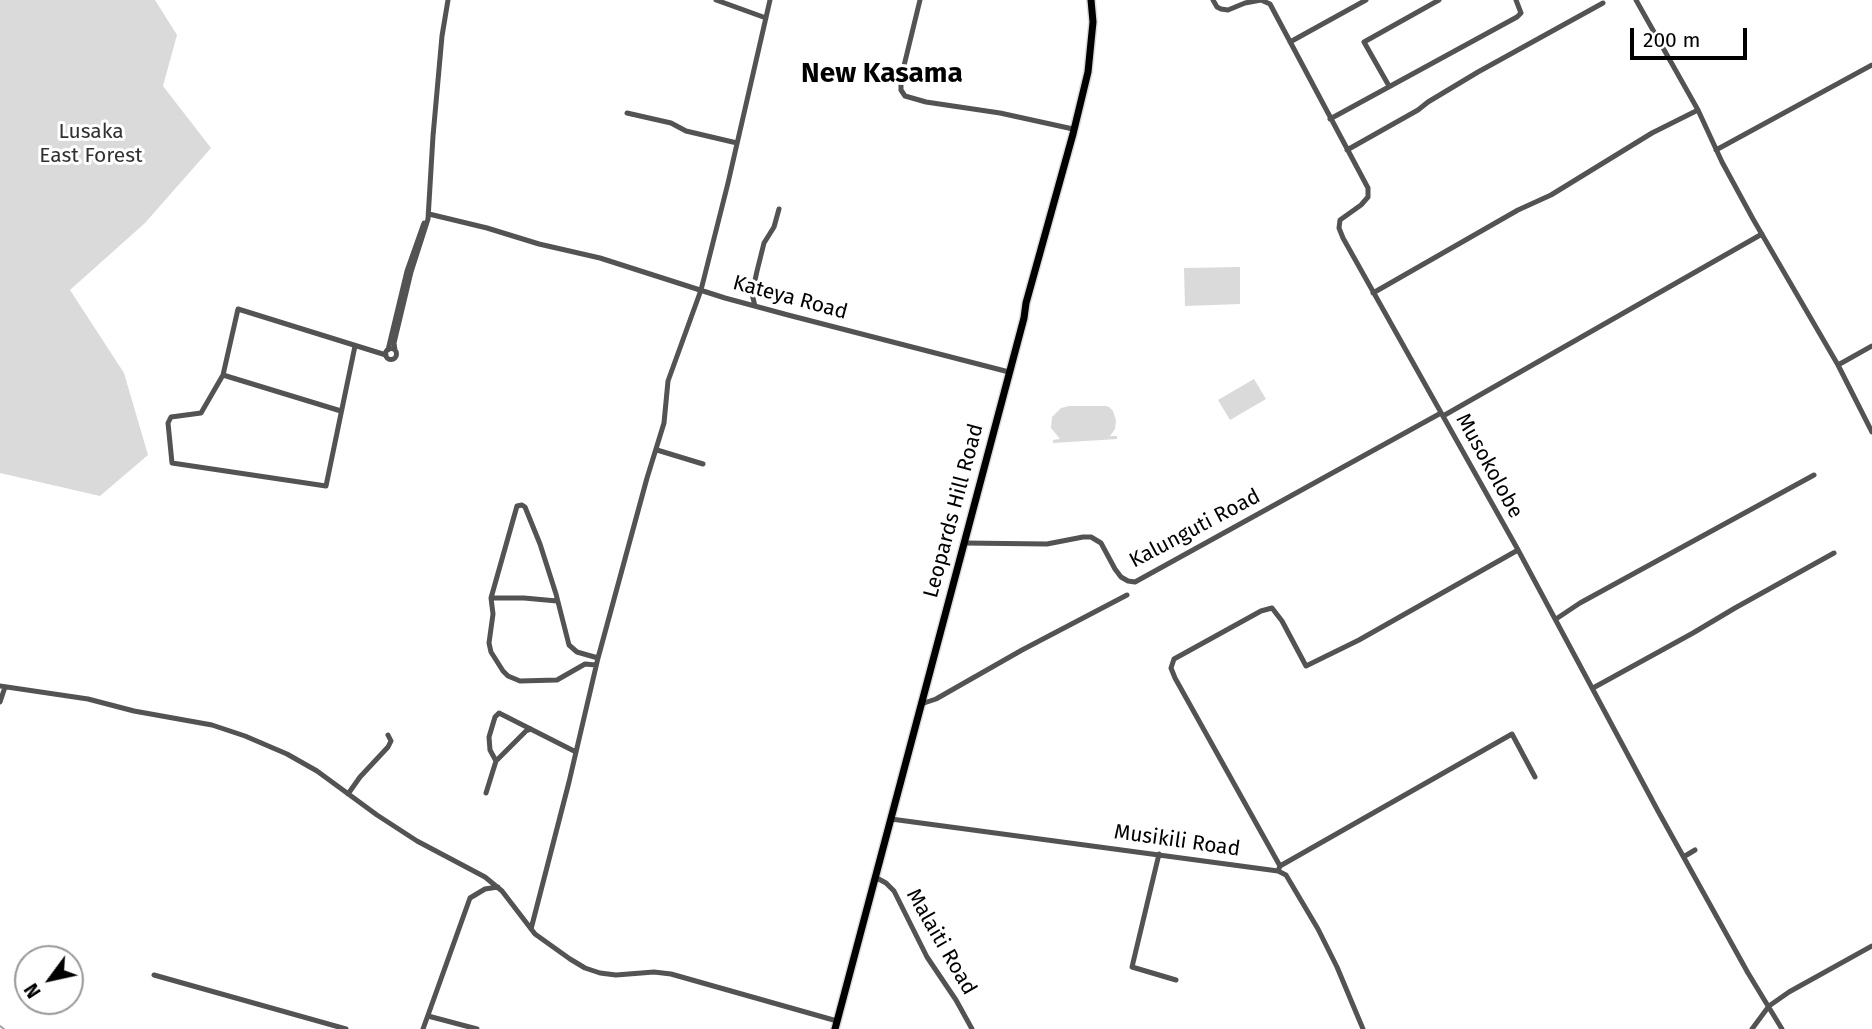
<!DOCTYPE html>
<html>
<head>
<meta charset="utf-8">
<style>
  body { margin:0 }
  #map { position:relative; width:1872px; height:1029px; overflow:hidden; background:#fff; font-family:"Fira Sans",sans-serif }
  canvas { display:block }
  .north { position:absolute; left:14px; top:945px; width:70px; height:70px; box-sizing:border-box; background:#fff; border:2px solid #999; border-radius:50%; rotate:237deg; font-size:19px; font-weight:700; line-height:28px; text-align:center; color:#000 }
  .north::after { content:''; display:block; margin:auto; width:24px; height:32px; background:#000; clip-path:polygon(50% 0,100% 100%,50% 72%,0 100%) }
  .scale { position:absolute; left:1630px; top:28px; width:117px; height:32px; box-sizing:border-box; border:4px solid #000; border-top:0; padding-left:9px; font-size:21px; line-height:24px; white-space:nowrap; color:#000; -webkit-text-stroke:5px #fff; paint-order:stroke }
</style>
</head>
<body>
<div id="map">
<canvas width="1872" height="1029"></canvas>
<div class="north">N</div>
<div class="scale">200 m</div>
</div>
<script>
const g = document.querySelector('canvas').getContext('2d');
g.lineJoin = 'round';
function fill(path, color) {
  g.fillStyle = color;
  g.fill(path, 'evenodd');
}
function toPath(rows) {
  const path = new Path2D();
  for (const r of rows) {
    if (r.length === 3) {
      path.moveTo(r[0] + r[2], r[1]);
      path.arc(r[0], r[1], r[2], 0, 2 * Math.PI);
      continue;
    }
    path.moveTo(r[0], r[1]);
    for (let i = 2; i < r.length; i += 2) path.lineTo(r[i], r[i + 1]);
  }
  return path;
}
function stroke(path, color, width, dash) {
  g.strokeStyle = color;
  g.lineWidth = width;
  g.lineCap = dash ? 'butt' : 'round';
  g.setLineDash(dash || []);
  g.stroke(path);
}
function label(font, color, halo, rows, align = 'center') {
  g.font = font + ' "Fira Sans",sans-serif';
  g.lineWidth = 6;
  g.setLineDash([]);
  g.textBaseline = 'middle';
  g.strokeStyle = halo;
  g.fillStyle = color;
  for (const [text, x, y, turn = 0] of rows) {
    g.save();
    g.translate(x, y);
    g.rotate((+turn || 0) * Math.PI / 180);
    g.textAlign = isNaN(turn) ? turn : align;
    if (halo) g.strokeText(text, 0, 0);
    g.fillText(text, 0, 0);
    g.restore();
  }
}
fill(toPath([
  [0,0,155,0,177,35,163,86,211,148,145,223,70,290,124,373,148,455,100,496,0,473],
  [1240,267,1240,304,1185,306,1184,268],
  [1254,379,1266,399,1230,420,1218,400],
  [1069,406,1106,406,1109,407,1113,411,1116,420,1115,429,1110,436,1117,436,1117,439,1053,443,1053,440,1060,439,1051,428,1052,417,1061,408]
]), '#dadada');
stroke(toPath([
  [0,1026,4,1029]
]), '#a1a1a1', 2);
const major = toPath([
  [835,1029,1024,318,1026,303,1073,134,1088,72,1093,22,1091,0]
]);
stroke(major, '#dbdbdb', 10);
stroke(toPath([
  [716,0,766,18],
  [920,0,901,78,901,90,905,96,926,102,1000,113,1073,129],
  [1213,0,1217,7,1221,9,1228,10,1245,3,1261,0,1270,4,1368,188,1368,197,1361,205,1340,220,1339,228,1343,238,1517,548,1658,811,1748,973,1782,1029],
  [1636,0,1698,110,1722,162,1753,219,1838,365,1872,432],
  [1290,42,1366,0],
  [1389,86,1364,42,1439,0],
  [627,113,671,123,686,131,737,143],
  [1330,119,1517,17,1521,13,1516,0],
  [1347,150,1418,110,1428,102,1478,72,1603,3],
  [1716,150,1872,65],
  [429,214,487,228,539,244,600,258,725,298,788,315,1009,372],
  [1373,293,1518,210,1551,195,1652,133,1698,110],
  [755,306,752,294,757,271,764,243,774,227,779,209],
  [355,346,326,486,172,463,168,423,171,417,201,413,223,375,238,309,386,355],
  [391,354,5.5],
  [388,350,407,271,424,223],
  [395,350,394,343,411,272,428,219,433,136,442,36,448,0],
  [1838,365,1872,346],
  [223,375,341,411],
  [1443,416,1762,234],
  [657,450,703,464],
  [964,543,1047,544,1083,537,1091,537,1101,543,1115,569,1121,577,1128,581,1135,582,1441,413],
  [491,598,524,598,557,601],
  [1556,619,1580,603,1814,475],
  [596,665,585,664,557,680,520,681,508,676,503,671,491,652,489,643,493,614,491,598,517,506,522,505,525,507,540,544,556,594,569,645,577,652,598,658],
  [0,686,88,699,134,711,212,725,245,736,287,754,317,771,377,815,417,841,485,877,502,891,535,934,570,959,585,968,600,973,616,975,654,972,671,974,837,1021],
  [1593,688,1693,633,1735,608,1834,553],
  [0,702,5,687],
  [921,704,936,699,1022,650,1127,595],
  [496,761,490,750,489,737,495,717,499,713,576,752],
  [486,793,496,761,526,731,531,729],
  [348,794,360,777,388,747,391,741,388,735],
  [891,819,1278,871,1286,875,1318,929,1337,967,1363,1029],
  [1159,854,1132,967,1176,980],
  [1685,856,1695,850],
  [1280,866,1512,734,1535,777],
  [1278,871,1280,866,1175,678,1171,668,1174,659,1261,611,1272,608,1282,621,1306,666,1359,640,1518,550],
  [875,877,886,883,894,891,927,957,956,1000,972,1029],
  [531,929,569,782,598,658,647,478,664,423,668,381,701,290,728,183,770,0],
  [154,975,346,1029],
  [428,1016,477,1029],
  [423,1029,470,898,485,889,498,887],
  [1752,1029,1769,1006,1789,992,1872,946]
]), '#535353', 5);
stroke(major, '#000', 7);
label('21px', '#313131', '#fff', [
  ["Lusaka",91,132],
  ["East Forest",91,156]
]);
label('21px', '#000', '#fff', [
  ["Kateya Road",790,298,15],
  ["Musokolobe",1489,466,61],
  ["Leopards Hill Road",954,511,-75],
  ["Kalunguti Road",1195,529,-28],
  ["Musikili Road",1177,841,8],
  ["Malaiti Road",941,942,60]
]);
label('bold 28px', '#000', '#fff', [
  ["New Kasama",882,74]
]);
</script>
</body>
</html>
